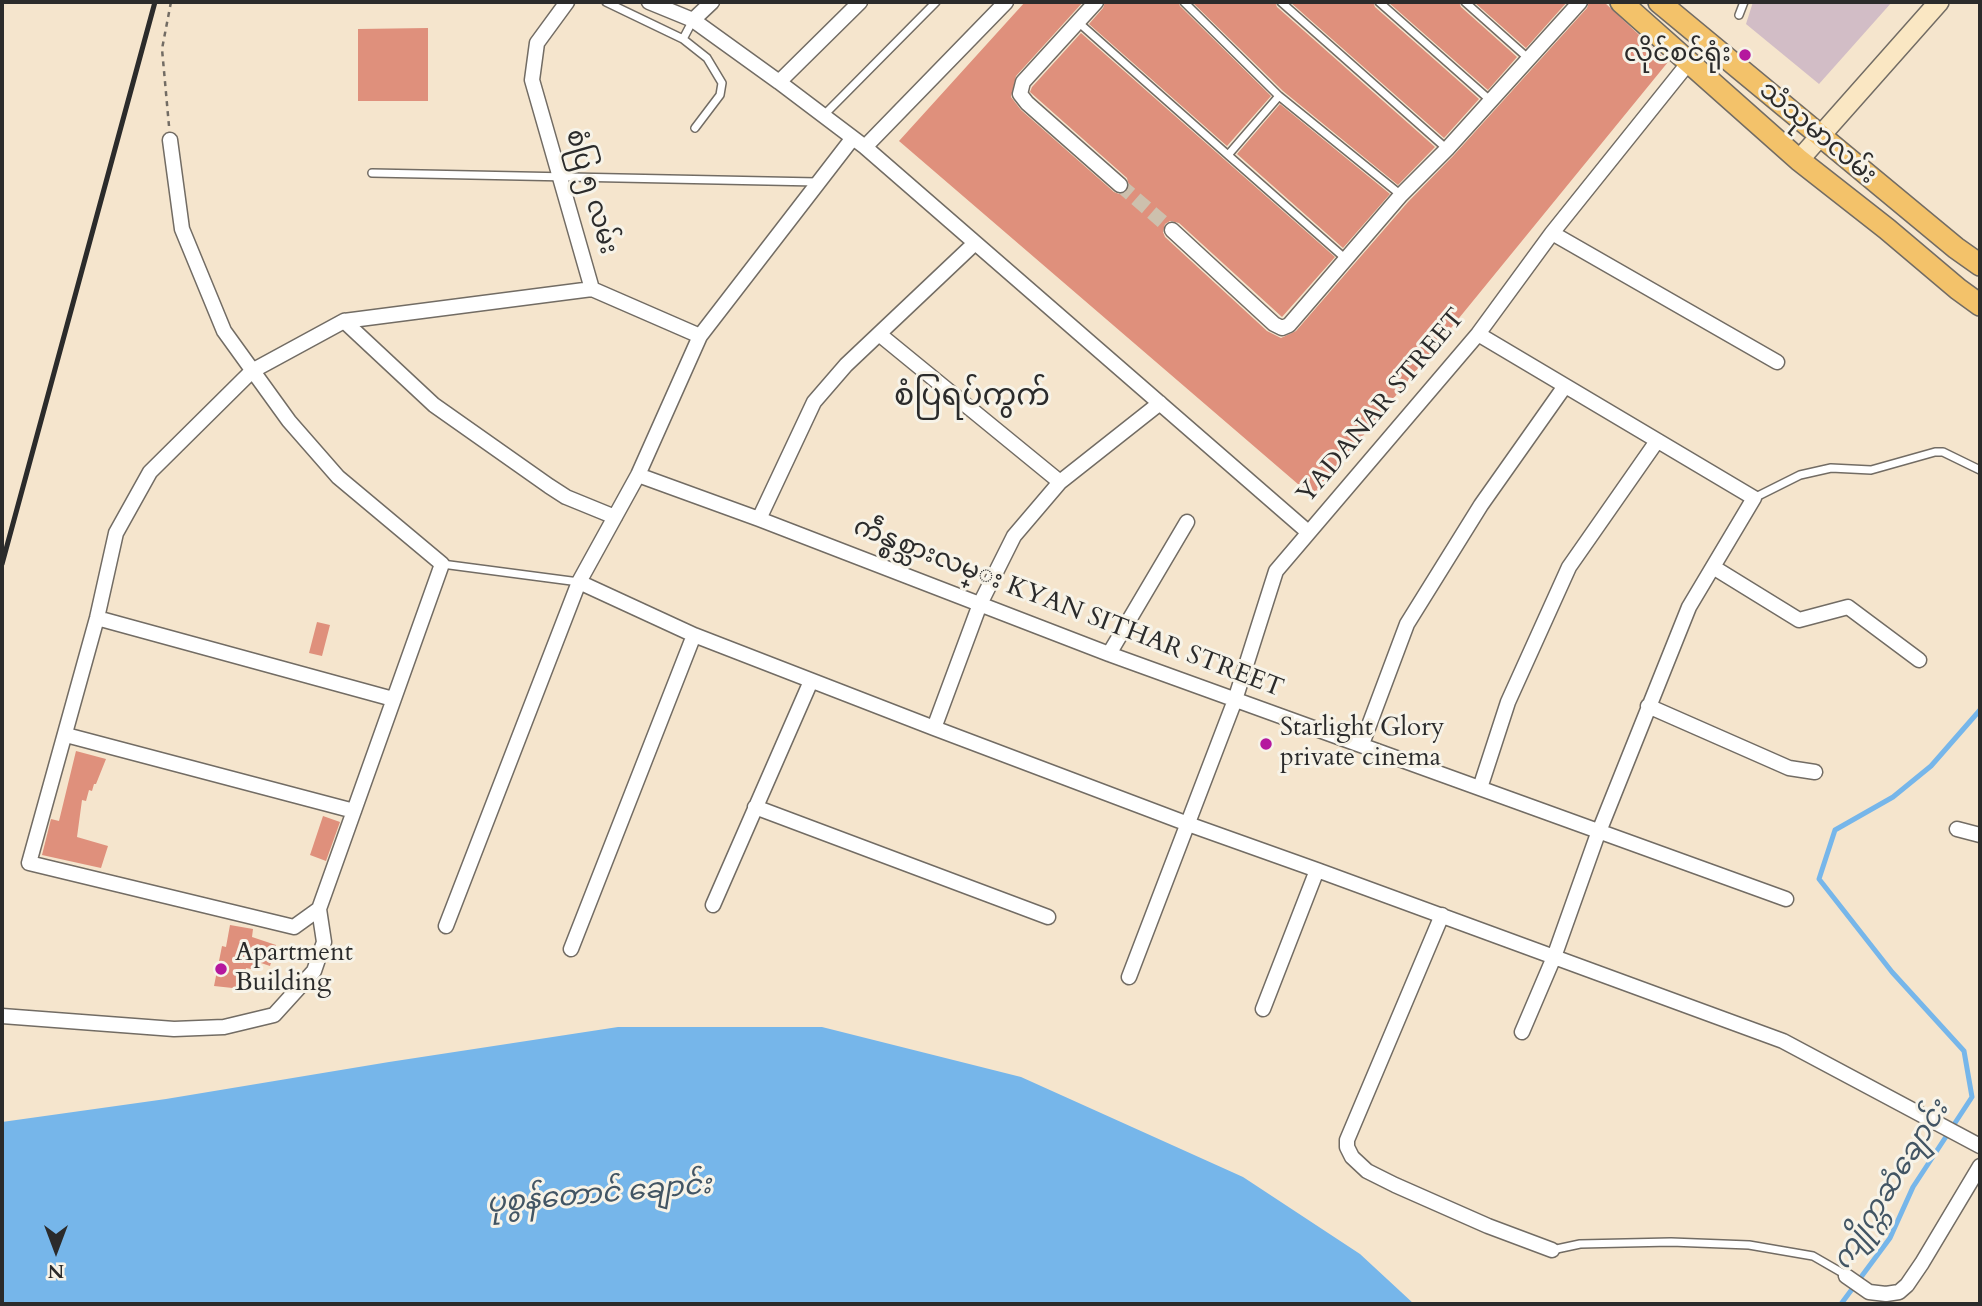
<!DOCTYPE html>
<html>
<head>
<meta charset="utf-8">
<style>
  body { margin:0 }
  #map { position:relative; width:1982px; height:1306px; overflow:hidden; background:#f5e5cd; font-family:Cardo,serif }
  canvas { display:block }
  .frame { position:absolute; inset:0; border:4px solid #2b2b2b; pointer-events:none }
  .north { position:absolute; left:21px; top:1215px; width:70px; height:70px; -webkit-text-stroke:5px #f7f3e8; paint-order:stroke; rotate:180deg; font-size:19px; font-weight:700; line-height:28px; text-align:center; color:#2b2b2b }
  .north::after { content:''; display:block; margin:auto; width:24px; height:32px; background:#2b2b2b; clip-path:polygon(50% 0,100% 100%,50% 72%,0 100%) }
</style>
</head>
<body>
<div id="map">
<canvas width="1982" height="1306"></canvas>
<div class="frame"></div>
<div class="north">N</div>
</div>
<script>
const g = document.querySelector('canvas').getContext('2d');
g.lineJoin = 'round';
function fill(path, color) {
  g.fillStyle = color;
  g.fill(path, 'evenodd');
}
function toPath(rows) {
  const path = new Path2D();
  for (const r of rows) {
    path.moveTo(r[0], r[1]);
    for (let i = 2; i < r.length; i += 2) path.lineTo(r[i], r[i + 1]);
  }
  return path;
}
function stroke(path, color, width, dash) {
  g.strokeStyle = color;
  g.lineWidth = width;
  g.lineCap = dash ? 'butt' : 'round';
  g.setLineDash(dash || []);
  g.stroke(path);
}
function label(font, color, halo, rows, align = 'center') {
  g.font = font + ' Cardo,"Noto Sans Myanmar",serif';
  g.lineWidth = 6;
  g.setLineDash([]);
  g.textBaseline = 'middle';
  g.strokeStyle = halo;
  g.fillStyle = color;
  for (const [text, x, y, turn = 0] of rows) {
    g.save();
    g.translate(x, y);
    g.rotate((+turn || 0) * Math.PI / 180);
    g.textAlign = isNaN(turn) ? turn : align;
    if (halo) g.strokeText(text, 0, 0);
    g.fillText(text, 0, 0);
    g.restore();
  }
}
fill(toPath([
  [1753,2,1892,2,1819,84,1746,24]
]), '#d2bdc6');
fill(toPath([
  [618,1027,822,1027,1021,1077,1243,1177,1360,1254,1414,1304,2,1304,2,1122,166,1099,389,1062]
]), '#76b6ea');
stroke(toPath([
  [1841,1304,1890,1238,1913,1187,1972,1097,1964,1051,1892,972,1819,879,1835,830,1893,797,1931,766,1980,710]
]), '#76b6ea', 5);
fill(toPath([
  [1025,2,1083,2,1016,76,1011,97,1021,110,1114,192,1119,194,1127,192,1129,186,1127,178,1030,92,1032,87,1081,33,1335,257,1282,317,1179,223,1170,221,1165,224,1163,232,1165,237,1267,331,1281,338,1296,331,1408,202,1454,155,1587,8,1589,2,1604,2,1668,62,1313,497,899,141],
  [1105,2,1178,2,1180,6,1271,96,1227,146,1089,24,1103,8],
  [1192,2,1275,2,1277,7,1435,147,1398,185,1283,91],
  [1290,2,1373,2,1375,7,1479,99,1444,138],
  [1388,2,1459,2,1461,7,1517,57,1488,90],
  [1474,2,1567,2,1526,48],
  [428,28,428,101,358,101,358,29],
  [1280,104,1390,194,1343,248,1237,154],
  [317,622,330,625,322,656,309,653],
  [76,751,106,759,96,784,94,784,92,791,89,790,86,801,82,800,77,837,108,846,101,868,42,855,51,819,59,821],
  [323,816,340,822,326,861,310,855],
  [230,925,253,929,252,937,276,945,270,966,258,962,256,970,246,968,242,989,214,986,222,946,226,947]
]), '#df907c');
stroke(toPath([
  [1120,185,1172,230]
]), '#cdc0ad', 14, [14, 7]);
const service = toPath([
  [606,2,683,39],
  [1184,2,1279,96,1401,195],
  [1281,2,1447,149],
  [1379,2,1491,101],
  [1465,2,1529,59],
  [1739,15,1744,2],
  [693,20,683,39,707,58,722,83,720,95,695,128],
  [1078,22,1228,155],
  [1279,96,1228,155,1347,260],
  [823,116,936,2],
  [372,173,817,182],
  [1754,498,1800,475,1831,468,1871,470,1935,452,1943,452,1980,470],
  [442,564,579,582],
  [1552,1250,1580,1244,1671,1242,1749,1245,1813,1256,1846,1275]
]);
const minor = toPath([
  [567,2,537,43,532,80,592,289,700,336],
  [649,2,693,20,779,82,865,147,1308,532],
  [1096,2,1023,82,1020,94,1027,103,1120,185],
  [693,20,712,2],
  [779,82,860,2],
  [865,147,1006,2],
  [1172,230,1274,324,1282,328,1289,325,1401,195,1447,149,1580,2],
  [1552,233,1777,362],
  [344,321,592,289],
  [879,334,1060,482],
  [1478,334,1754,498,1689,607,1596,839,1554,957,1522,1032],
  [638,475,759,519,1109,654,1786,899],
  [759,519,814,402,846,365,975,243],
  [1713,567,1799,620,1848,607,1919,660],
  [579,582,694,635,934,728,1188,824,1317,870,1783,1041,1980,1146],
  [97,618,393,699],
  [1109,654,1187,522],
  [1648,706,1789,768,1815,772],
  [934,728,980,604,1014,536,1060,482,1160,403],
  [66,735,354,811],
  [1362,744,1407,624,1481,505,1565,386],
  [1480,788,1508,702,1569,567,1657,441],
  [755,807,1048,917],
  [1957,829,1980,835],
  [713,905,811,681],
  [319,909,294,927,29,863,97,618,116,533,150,472,252,371,344,321,434,405,549,486,566,497,615,517],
  [1442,915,1347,1140,1347,1147,1352,1157,1367,1171,1395,1185,1488,1226,1552,1250],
  [446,926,579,582,638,475,700,336,852,139],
  [571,949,694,635],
  [1129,977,1235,700,1276,571,1478,334,1552,233,1690,61],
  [1263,1009,1317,870],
  [2,1016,174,1029,224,1027,274,1015,314,971,324,942,319,909,442,564,338,477,289,421,224,331,182,229,170,140],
  [1846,1276,1869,1292,1886,1294,1899,1292,1907,1285,1922,1263,1980,1166]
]);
const secondary = toPath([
  [1799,160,1939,2]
]);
const primary = toPath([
  [1621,2,1799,160,1887,229,1958,289,1980,305],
  [1659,2,1956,248,1980,265]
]);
stroke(service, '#726c64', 10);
stroke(minor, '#726c64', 17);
stroke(secondary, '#726c64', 22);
stroke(primary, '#726c64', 24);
stroke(toPath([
  [169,126,162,49,171,2]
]), '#726c64', 2.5, [5, 5]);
stroke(service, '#fff', 7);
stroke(minor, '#fff', 14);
stroke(secondary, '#fae7c3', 19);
stroke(primary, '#f3c26a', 21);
stroke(toPath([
  [2,564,155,2]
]), '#2b2b2b', 5);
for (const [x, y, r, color] of [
  [1745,55,7,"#b5179e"],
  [1266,744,7,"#b5179e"],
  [221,969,7,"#b5179e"]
]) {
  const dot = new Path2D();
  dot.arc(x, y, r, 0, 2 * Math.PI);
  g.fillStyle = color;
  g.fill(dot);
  stroke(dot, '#f7f3e8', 2.5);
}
label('26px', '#2b2b2b', '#f7f3e8', [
  ["လိုင်စင်ရုံး",1731,55,"right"],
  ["Starlight Glory",1280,729],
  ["private cinema",1280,759],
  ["Apartment",235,954],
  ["Building",235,984]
], 'left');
label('26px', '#2b2b2b', '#f7f3e8', [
  ["သံသုမာလမ်း",1817,134,40],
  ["စံပြ ၅ လမ်း",590,192,74],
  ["YADANAR STREET",1382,407,-50],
  ["ကဵန္စစ္သားလမ္း KYAN SITHAR STREET",1068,609,21]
]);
label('italic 28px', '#425564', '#f7f3e8', [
  ["ကျိုက္ကဆံချောင်း",1892,1186,-58],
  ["ပုစွန်တောင် ချောင်း",599,1196,-5]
]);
label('30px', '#2b2b2b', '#f7f3e8', [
  ["စံပြရပ်ကွက်",972,398]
]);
</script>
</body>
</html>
